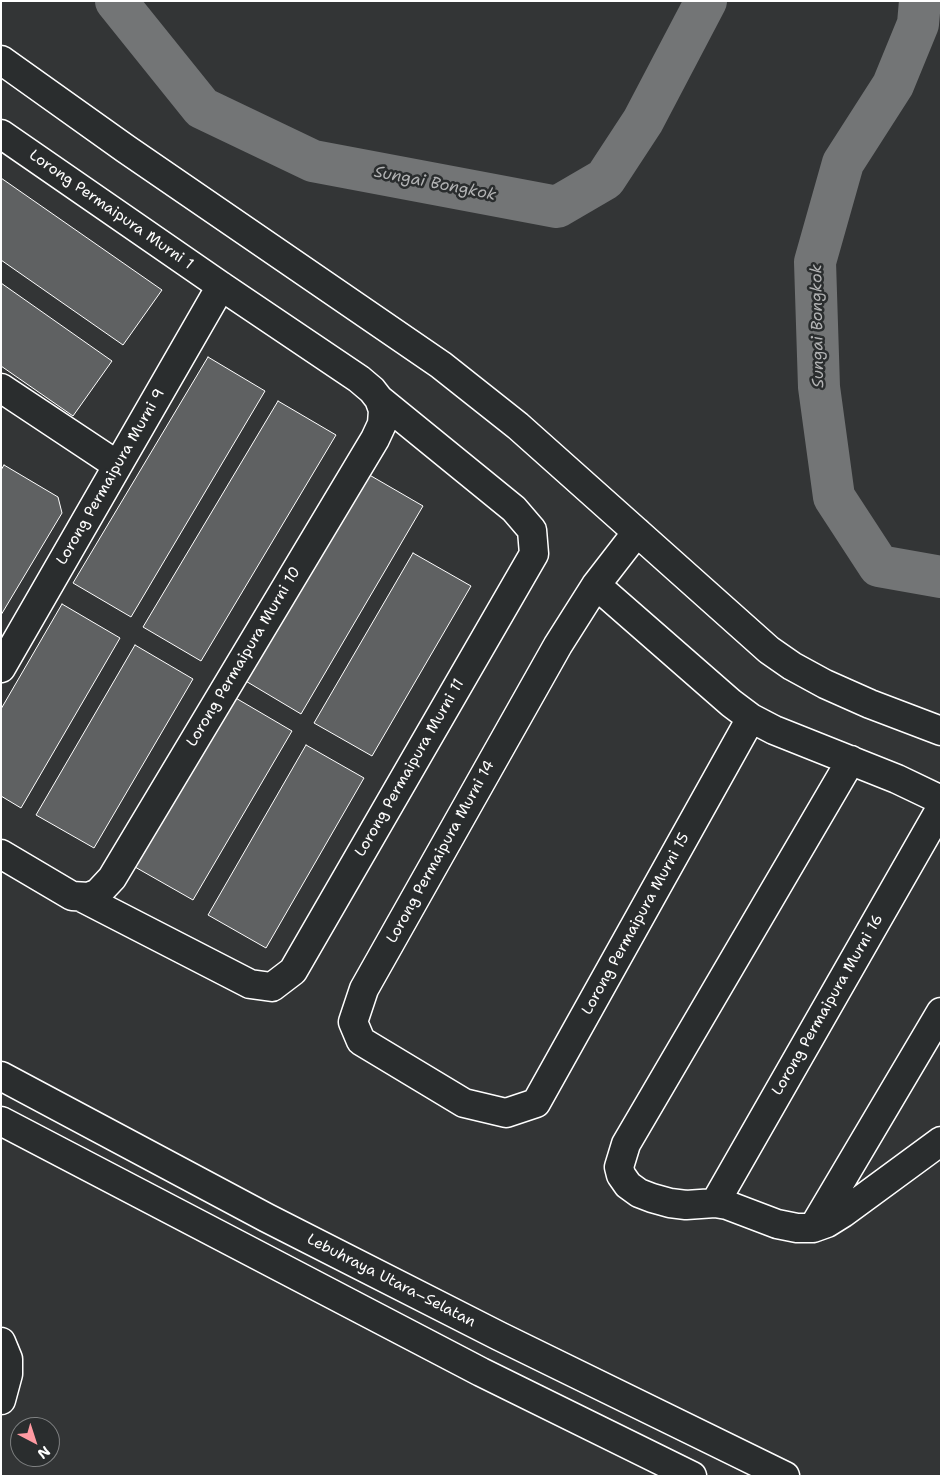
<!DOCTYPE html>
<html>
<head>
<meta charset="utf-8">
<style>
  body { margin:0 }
  #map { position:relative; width:942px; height:1477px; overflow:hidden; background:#333536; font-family:"Shantell Sans",sans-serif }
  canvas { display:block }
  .frame { position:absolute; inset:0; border:2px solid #fff; pointer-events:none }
  .north { position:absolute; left:10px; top:1417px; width:50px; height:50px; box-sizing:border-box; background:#2a2d2e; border:1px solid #7f8182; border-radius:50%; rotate:140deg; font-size:14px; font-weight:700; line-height:20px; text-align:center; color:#fff }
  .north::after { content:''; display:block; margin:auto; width:18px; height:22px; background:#ff9aa2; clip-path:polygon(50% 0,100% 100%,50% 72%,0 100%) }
</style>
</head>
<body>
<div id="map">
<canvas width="942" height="1477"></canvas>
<div class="frame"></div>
<div class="north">N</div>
</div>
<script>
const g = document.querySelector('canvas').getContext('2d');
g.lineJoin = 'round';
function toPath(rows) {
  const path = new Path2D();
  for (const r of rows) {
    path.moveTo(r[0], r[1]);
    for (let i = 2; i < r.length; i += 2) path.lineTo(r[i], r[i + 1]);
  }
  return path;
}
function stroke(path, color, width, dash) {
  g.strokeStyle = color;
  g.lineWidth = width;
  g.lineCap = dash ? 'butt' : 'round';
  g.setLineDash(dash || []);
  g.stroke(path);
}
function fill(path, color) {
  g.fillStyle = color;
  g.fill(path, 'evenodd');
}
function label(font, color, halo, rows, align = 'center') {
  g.font = font + ' "Shantell Sans",sans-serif';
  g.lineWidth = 5;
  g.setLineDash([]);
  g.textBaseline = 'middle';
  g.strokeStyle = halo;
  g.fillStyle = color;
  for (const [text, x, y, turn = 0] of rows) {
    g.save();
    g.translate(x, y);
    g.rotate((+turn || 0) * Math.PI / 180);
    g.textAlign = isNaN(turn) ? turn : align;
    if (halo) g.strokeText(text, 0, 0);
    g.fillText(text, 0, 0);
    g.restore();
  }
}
stroke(toPath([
  [116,1,202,108,313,161,557,207,605,179,643,121,706,1],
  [920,1,918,24,893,85,843,163,815,262,819,387,834,497,879,566,941,577]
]), '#737576', 42);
const building = toPath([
  [1,178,162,290,123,345,1,260,1,178],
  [1,283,112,361,73,416,1,366,1,283],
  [208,357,265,391,131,617,73,583,208,357],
  [278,401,336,435,201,661,143,627,278,401],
  [4,465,58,497,62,513,1,615,1,470,4,465],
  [366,473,423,506,301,714,244,680,366,473],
  [413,553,471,586,372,756,314,723,413,553],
  [62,604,120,638,21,808,1,796,1,709,62,604],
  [135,645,193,679,94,848,36,815,135,645],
  [234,697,292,731,193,900,135,867,234,697],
  [306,745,364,778,266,948,208,915,306,745]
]);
fill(building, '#5f6162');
stroke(building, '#fff', 1);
const minor = toPath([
  [1,60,126,149,441,365,518,426,769,650,792,666,825,684,870,704,941,731],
  [1,134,221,286,359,379,372,390,379,399,514,509,532,530,534,554,293,971,272,987,250,984,81,897],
  [1,388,117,465],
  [637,532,596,585,558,645,364,989,353,1022,361,1041,464,1103,506,1113,536,1103,751,718],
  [596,585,731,703,751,718,774,730,897,779,941,800],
  [1,668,221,286],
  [851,760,626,1144,619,1167,621,1175,628,1185,639,1193,652,1198,670,1203,686,1205,715,1203,727,1205,777,1224,797,1228,813,1228,827,1223,843,1213,941,1141],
  [1,854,72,896,89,897,98,893,112,878,375,439,382,424,383,410,379,399],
  [715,1203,941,808],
  [813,1228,941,1012],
  [1,1342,8,1359,8,1374,1,1400]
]);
const highway = toPath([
  [1,1076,267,1218,499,1336,785,1476],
  [1,1121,481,1372,692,1476]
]);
stroke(minor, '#fff', 31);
stroke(highway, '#fff', 31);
stroke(minor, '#2a2d2e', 28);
stroke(highway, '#2a2d2e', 28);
label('15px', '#fff', '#2a2d2e', [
  ["Lorong Permaipura Murni 1",111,210,35],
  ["Lorong Permaipura Murni 9",111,477,-60],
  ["Lorong Permaipura Murni 10",244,657,-59],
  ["Lorong Permaipura Murni 11",410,768,-60],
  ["Lorong Permaipura Murni 14",441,852,-61],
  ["Lorong Permaipura Murni 15",636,924,-61],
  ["Lorong Permaipura Murni 16",828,1005,-60],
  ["Lebuhraya Utara–Selatan",391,1281,27]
]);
label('italic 16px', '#b2b3b4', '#2a2d2e', [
  ["Sungai Bongkok",435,184,11],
  ["Sungai Bongkok",818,326,-91]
]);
</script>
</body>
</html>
